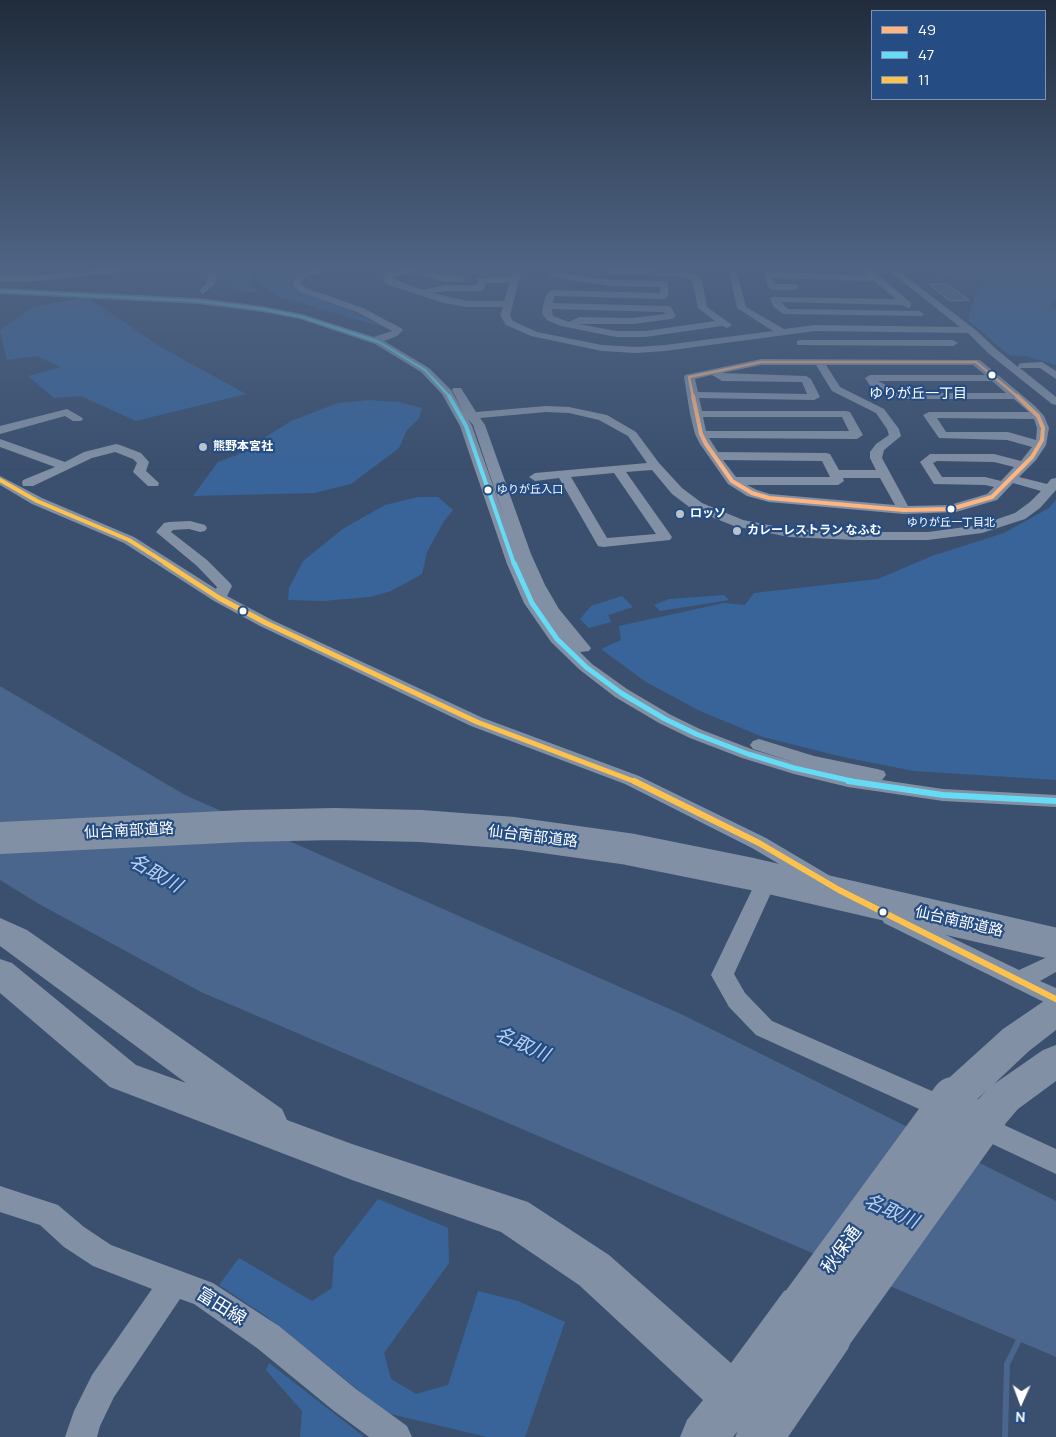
<!DOCTYPE html>
<html>
<head>
<meta charset="utf-8">
<style>
  body { margin:0 }
  #map { position:relative; width:1056px; height:1437px; overflow:hidden; background:#3b506e; font-family:Manrope,sans-serif }
  canvas { display:block }
  .legend { position:absolute; left:871px; top:10px; width:175px; height:90px; box-sizing:border-box; background:#254d84; border:1px solid #7c94b5; margin:0; padding:6px 9px; list-style:none; font-size:15px; color:#fff }
  .legend li { display:flex; align-items:center; gap:10px; height:25px }
  .legend b { width:25px; border:1px solid #7c94b5 }
  .north { position:absolute; left:996px; top:1377px; width:50px; height:50px; -webkit-text-stroke:4px #254d84; paint-order:stroke; rotate:182deg; font-size:14px; font-weight:700; line-height:20px; text-align:center; color:#fff }
  .north::after { content:''; display:block; margin:auto; width:18px; height:22px; background:#fff; clip-path:polygon(50% 0,100% 100%,50% 72%,0 100%) }
</style>
</head>
<body>
<div id="map">
<canvas width="1056" height="1437"></canvas>
<ul class="legend">
<li><b style="height:6px;background:#ffb580"></b>49</li>
<li><b style="height:6px;background:#66dbf5"></b>47</li>
<li><b style="height:6px;background:#fcc24d"></b>11</li>
</ul>
<div class="north">N</div>
</div>
<script>
const g = document.querySelector('canvas').getContext('2d');
g.lineJoin = 'round';
function fill(path, color) {
  g.fillStyle = color;
  g.fill(path, 'evenodd');
}
function toPath(rows) {
  const path = new Path2D();
  for (const r of rows) {
    path.moveTo(r[0], r[1]);
    for (let i = 2; i < r.length; i += 2) path.lineTo(r[i], r[i + 1]);
  }
  return path;
}
function stroke(path, color, width, dash) {
  g.strokeStyle = color;
  g.lineWidth = width;
  g.lineCap = dash ? 'butt' : 'round';
  g.setLineDash(dash || []);
  g.stroke(path);
}
function label(font, color, halo, rows, align = 'center') {
  g.font = font + ' Manrope,"Noto Sans JP",sans-serif';
  g.lineWidth = 4.5;
  g.setLineDash([]);
  g.textBaseline = 'middle';
  g.strokeStyle = halo;
  g.fillStyle = color;
  for (const [text, x, y, turn = 0] of rows) {
    g.save();
    g.translate(x, y);
    g.rotate((+turn || 0) * Math.PI / 180);
    g.textAlign = isNaN(turn) ? turn : align;
    if (halo) g.strokeText(text, 0, 0);
    g.fillText(text, 0, 0);
    g.restore();
  }
}
fill(toPath([
  [215,269,264,269,254,274,249,284,260,292,243,292,233,289,230,277,233,271],
  [275,269,322,269,300,274,290,284,302,293,333,302,387,328,279,297,263,286,259,279],
  [933,269,1056,269,1056,300,1053,301,1051,306,1056,309,1056,365,1025,356,1009,355,968,320,975,294,984,278,950,278],
  [86,297,161,347,246,394,136,421,81,396,54,398,28,376,61,367,37,356,7,360,0,330,33,307],
  [370,400,398,402,422,408,419,418,407,430,399,448,351,484,314,493,193,496,218,462,237,455,291,421,338,403],
  [418,497,438,497,453,510,444,521,427,552,422,574,391,591,370,597,323,601,288,600,289,588,303,561,344,528,385,505],
  [1056,500,1056,780,914,771,843,757,763,737,700,711,646,682,601,649,621,640,619,626,724,603,745,605,754,593,878,579,932,556,1004,533,1049,508],
  [724,595,729,600,660,611,654,605,669,599],
  [622,596,633,607,608,615,611,622,589,628,580,619,591,606],
  [378,1199,448,1228,449,1263,384,1353,391,1379,416,1394,448,1385,478,1291,518,1301,565,1322,525,1437,487,1437,387,1413,266,1316,219,1285,239,1258,312,1301,332,1288,334,1256],
  [269,1363,363,1436,363,1437,300,1437,302,1411,266,1370]
]), '#396499');
fill(toPath([
  [0,686,185,795,681,1014,1056,1201,1056,1357,201,992,39,904,0,880]
]), '#4a668c');
stroke(toPath([
  [118,270,131,269]
]), '#4a668c', 2);
stroke(toPath([
  [1005,1437,1007,1364,1020,1338]
]), '#4a668c', 6);
const building = toPath([
  [929,284,947,284,969,300,950,301,929,284]
]);
fill(building, '#56687f');
stroke(building, '#95a1b2', 1);
fill(toPath([
  [98,269,123,269,119,272,37,281,0,282,0,276,37,275,98,269],
  [199,269,210,269,217,273,215,284,203,294,199,291,207,283,209,274,199,269],
  [319,269,332,269,306,277,301,281,301,284,306,288,363,308,401,328,403,330,397,336,384,341,429,368,451,390,464,413,452,390,453,388,461,388,476,412,546,406,569,407,607,415,636,432,659,463,682,488,702,503,743,520,789,529,855,532,928,532,980,525,1015,513,1030,502,1041,491,1013,483,997,500,956,512,904,514,769,502,747,496,728,484,700,444,695,434,690,414,684,377,685,375,761,359,980,360,1035,406,1044,416,1049,428,1046,445,1036,460,1019,477,1047,484,1051,479,1056,478,1056,490,1040,508,1025,519,982,533,928,540,855,540,789,537,734,526,692,509,672,494,652,470,626,472,672,537,670,540,603,547,598,546,559,478,535,481,529,477,535,473,647,463,628,436,599,420,569,413,546,412,480,418,485,425,531,554,545,585,559,609,591,648,589,651,580,652,592,664,627,689,671,715,702,730,754,750,797,763,753,749,750,745,753,741,759,739,814,756,877,769,884,771,886,775,882,780,943,789,1056,795,1056,807,943,801,848,787,794,774,742,758,690,738,659,723,615,697,580,670,551,642,524,603,507,564,460,426,442,394,421,372,375,344,300,319,262,312,199,304,0,294,0,288,199,298,262,306,302,314,374,337,392,331,357,312,300,292,293,285,293,280,300,273,319,269],
  [761,365,816,365,832,391,876,413,887,429,889,435,876,444,870,452,870,458,876,470,839,470,830,454,826,453,718,452,709,438,857,439,863,435,850,412,846,411,702,411,699,398,814,400,820,397,811,379,806,376,722,373,761,365],
  [826,365,973,365,985,375,870,375,865,378,871,387,900,399,1014,399,1029,412,929,412,923,415,939,438,1007,440,1032,447,1021,461,994,454,930,454,920,462,934,484,985,485,994,487,987,494,950,505,908,506,882,458,884,450,901,436,899,429,884,409,840,387,826,365],
  [712,375,722,381,802,382,807,394,698,392,695,379,712,375],
  [878,381,992,381,1006,393,902,393,878,381],
  [703,417,842,417,849,431,706,431,703,417],
  [937,418,1034,419,1037,428,1036,440,1008,432,946,432,937,418],
  [468,419,473,425,504,517,472,426,468,419],
  [723,460,822,461,830,477,736,477,723,460],
  [937,461,994,462,1014,467,1001,481,985,477,942,477,933,463,937,461],
  [614,473,656,534,607,538,571,477,614,473],
  [843,478,880,478,895,505,770,494,757,490,747,485,838,485,844,481,843,478],
  [401,269,417,269,442,275,461,276,465,279,461,282,442,281,409,272,392,278,422,290,446,285,477,285,478,278,511,277,514,269,522,269,510,315,513,321,537,332,602,345,636,347,665,345,773,331,737,308,729,272,731,269,739,269,737,272,746,307,784,329,815,325,960,327,887,269,896,269,977,331,996,349,1018,367,1019,364,1023,363,1042,362,1056,371,1056,379,1040,368,1020,368,1056,397,1056,405,1052,404,988,353,968,333,815,331,665,351,636,353,602,351,531,336,506,325,500,315,503,307,467,307,444,303,386,284,383,278,384,276,387,273,401,269],
  [485,283,510,283,504,301,467,301,432,293,446,291,481,291,485,288,485,283],
  [599,269,675,270,698,276,702,281,707,307,732,325,727,328,722,326,645,337,616,337,561,326,547,320,542,314,543,306,546,295,551,290,660,293,660,287,611,286,551,277,550,275,554,272,611,280,664,281,668,284,668,296,664,299,554,296,553,303,668,306,671,307,676,316,671,319,633,324,579,324,616,331,645,331,715,321,698,308,692,280,675,276,616,274,599,269],
  [552,309,664,312,665,314,633,318,579,317,569,322,553,316,552,309],
  [864,269,871,269,911,303,911,307,908,308,902,305,781,302,788,309,919,311,924,314,922,316,783,314,774,307,770,299,772,297,896,299,874,281,773,278,775,284,795,284,799,287,795,290,772,290,768,287,764,275,768,272,868,275,864,269],
  [801,340,953,340,958,343,953,346,797,345,797,341,801,340],
  [67,409,81,417,83,419,81,421,73,421,65,416,0,434,0,426,67,409],
  [0,439,65,462,84,452,116,444,120,445,141,453,149,462,146,471,159,483,158,486,148,486,133,472,137,463,133,459,115,452,92,458,33,486,23,486,22,483,23,480,55,467,0,447,0,439],
  [0,476,42,498,134,537,216,589,217,587,197,566,156,532,164,523,169,522,190,521,205,525,207,528,205,531,200,532,189,529,173,530,171,532,207,560,230,583,232,586,227,596,272,620,483,718,639,776,766,838,832,877,835,882,832,887,825,890,818,887,752,848,625,784,471,726,260,626,214,601,124,543,32,504,0,485,0,476],
  [771,864,778,866,781,871,734,974,745,993,772,1021,957,1102,961,1110,957,1118,948,1121,939,1118,756,1035,729,1007,711,975,761,871,764,866,771,864],
  [892,909,1019,970,1056,953,1056,972,1040,981,1056,988,1056,1008,884,923,881,917,884,911,892,909],
  [978,1113,1056,1149,1056,1174,969,1133,965,1125,969,1117,978,1113],
  [0,1186,58,1205,84,1227,111,1245,213,1283,279,1326,356,1389,407,1426,412,1437,369,1437,334,1411,257,1348,194,1304,180,1299,114,1397,100,1426,97,1437,65,1437,74,1411,92,1375,152,1289,93,1266,64,1247,40,1225,0,1212,0,1186]
]), '#8190a4');
fill(toPath([
  [0,918,27,930,282,1109,287,1120,352,1144,528,1202,609,1255,731,1363,784,1291,800,1285,816,1291,822,1307,818,1316,832,1311,848,1317,854,1333,848,1349,788,1437,735,1437,738,1431,733,1437,680,1437,687,1420,703,1400,579,1285,501,1232,352,1180,110,1087,0,993,0,959,12,963,136,1065,186,1083,0,946,0,918],
  [1056,997,1056,1030,1029,1051,994,1084,1043,1050,1056,1045,1056,1081,1018,1109,999,1131,985,1136,971,1131,966,1119,971,1107,987,1090,966,1110,953,1115,940,1110,934,1098,940,1086,1003,1029,1044,1001,1056,997]
]), '#8190a4');
stroke(toPath([
  [0,838,243,826,335,824,421,826,514,833,628,849,752,874,1056,944]
]), '#8190a4', 32);
stroke(toPath([
  [800,1307,953,1098],
  [832,1333,985,1119]
]), '#8190a4', 42);
stroke(toPath([
  [693,397,689,377,761,362,976,362,1018,397]
]), '#ffb580', 2.5);
stroke(toPath([
  [693,396,701,434,706,444,732,481,752,493,769,498,904,510,951,509,992,497,1032,457,1042,440,1043,428,1038,416,1017,396]
]), '#ffb580', 4);
stroke(toPath([
  [0,291,199,301,262,309,302,317,379,342,425,370,450,397]
]), '#66dbf5', 2.5);
stroke(toPath([
  [449,396,466,426,514,564]
]), '#66dbf5', 4);
stroke(toPath([
  [514,563,532,603,557,639,586,667,621,693,665,719,696,734,748,754,794,768,856,782]
]), '#66dbf5', 5);
stroke(toPath([
  [848,781,943,795,1056,801]
]), '#66dbf5', 6);
stroke(toPath([
  [0,480,37,501,129,540,167,564]
]), '#fcc24d', 4);
stroke(toPath([
  [165,563,219,598,266,623,477,722,636,782]
]), '#fcc24d', 5);
stroke(toPath([
  [634,781,759,843,839,890,1056,999]
]), '#fcc24d', 6);
const sky = g.createLinearGradient(0, 0, 0, 470);
sky.addColorStop(0, '#202c3c');
sky.addColorStop(0.57, '#4f6484');
sky.addColorStop(1, '#4f648400');
g.fillStyle = sky;
g.fillRect(0, 0, 1056, 470);
for (const [x, y, r, color] of [
  [992,375,4.5,"#fff"],
  [203,447,5,"#bac2cc"],
  [488,490,4.5,"#fff"],
  [951,509,4.5,"#fff"],
  [680,514,5,"#bac2cc"],
  [737,531,5,"#bac2cc"],
  [243,611,4.5,"#fff"],
  [883,912,4.5,"#fff"]
]) {
  const dot = new Path2D();
  dot.arc(x, y, r, 0, 2 * Math.PI);
  g.fillStyle = color;
  g.fill(dot);
  stroke(dot, '#254d84', 2);
}
label('11px', '#fff', '#254d84', [
  ["ゆりが丘入口",497,490],
  ["ゆりが丘一丁目北",951,523,"center"]
], 'left');
label('bold 12px', '#fff', '#254d84', [
  ["熊野本宮社",213,447],
  ["ロッソ",690,514],
  ["カレーレストラン なふむ",747,531]
], 'left');
label('14px', '#fff', '#254d84', [
  ["ゆりが丘一丁目",918,394]
]);
label('15px', '#fff', '#254d84', [
  ["仙台南部道路",129,831,-3],
  ["仙台南部道路",533,837,7],
  ["仙台南部道路",959,922,13]
]);
label('18px', '#fff', '#254d84', [
  ["秋保通",842,1250,-54],
  ["富田線",221,1307,32]
]);
label('italic 19px', '#b9d1ef', '#254d84', [
  ["名取川",155,874,30],
  ["名取川",522,1045,24],
  ["名取川",891,1212,24]
]);
</script>
</body>
</html>
